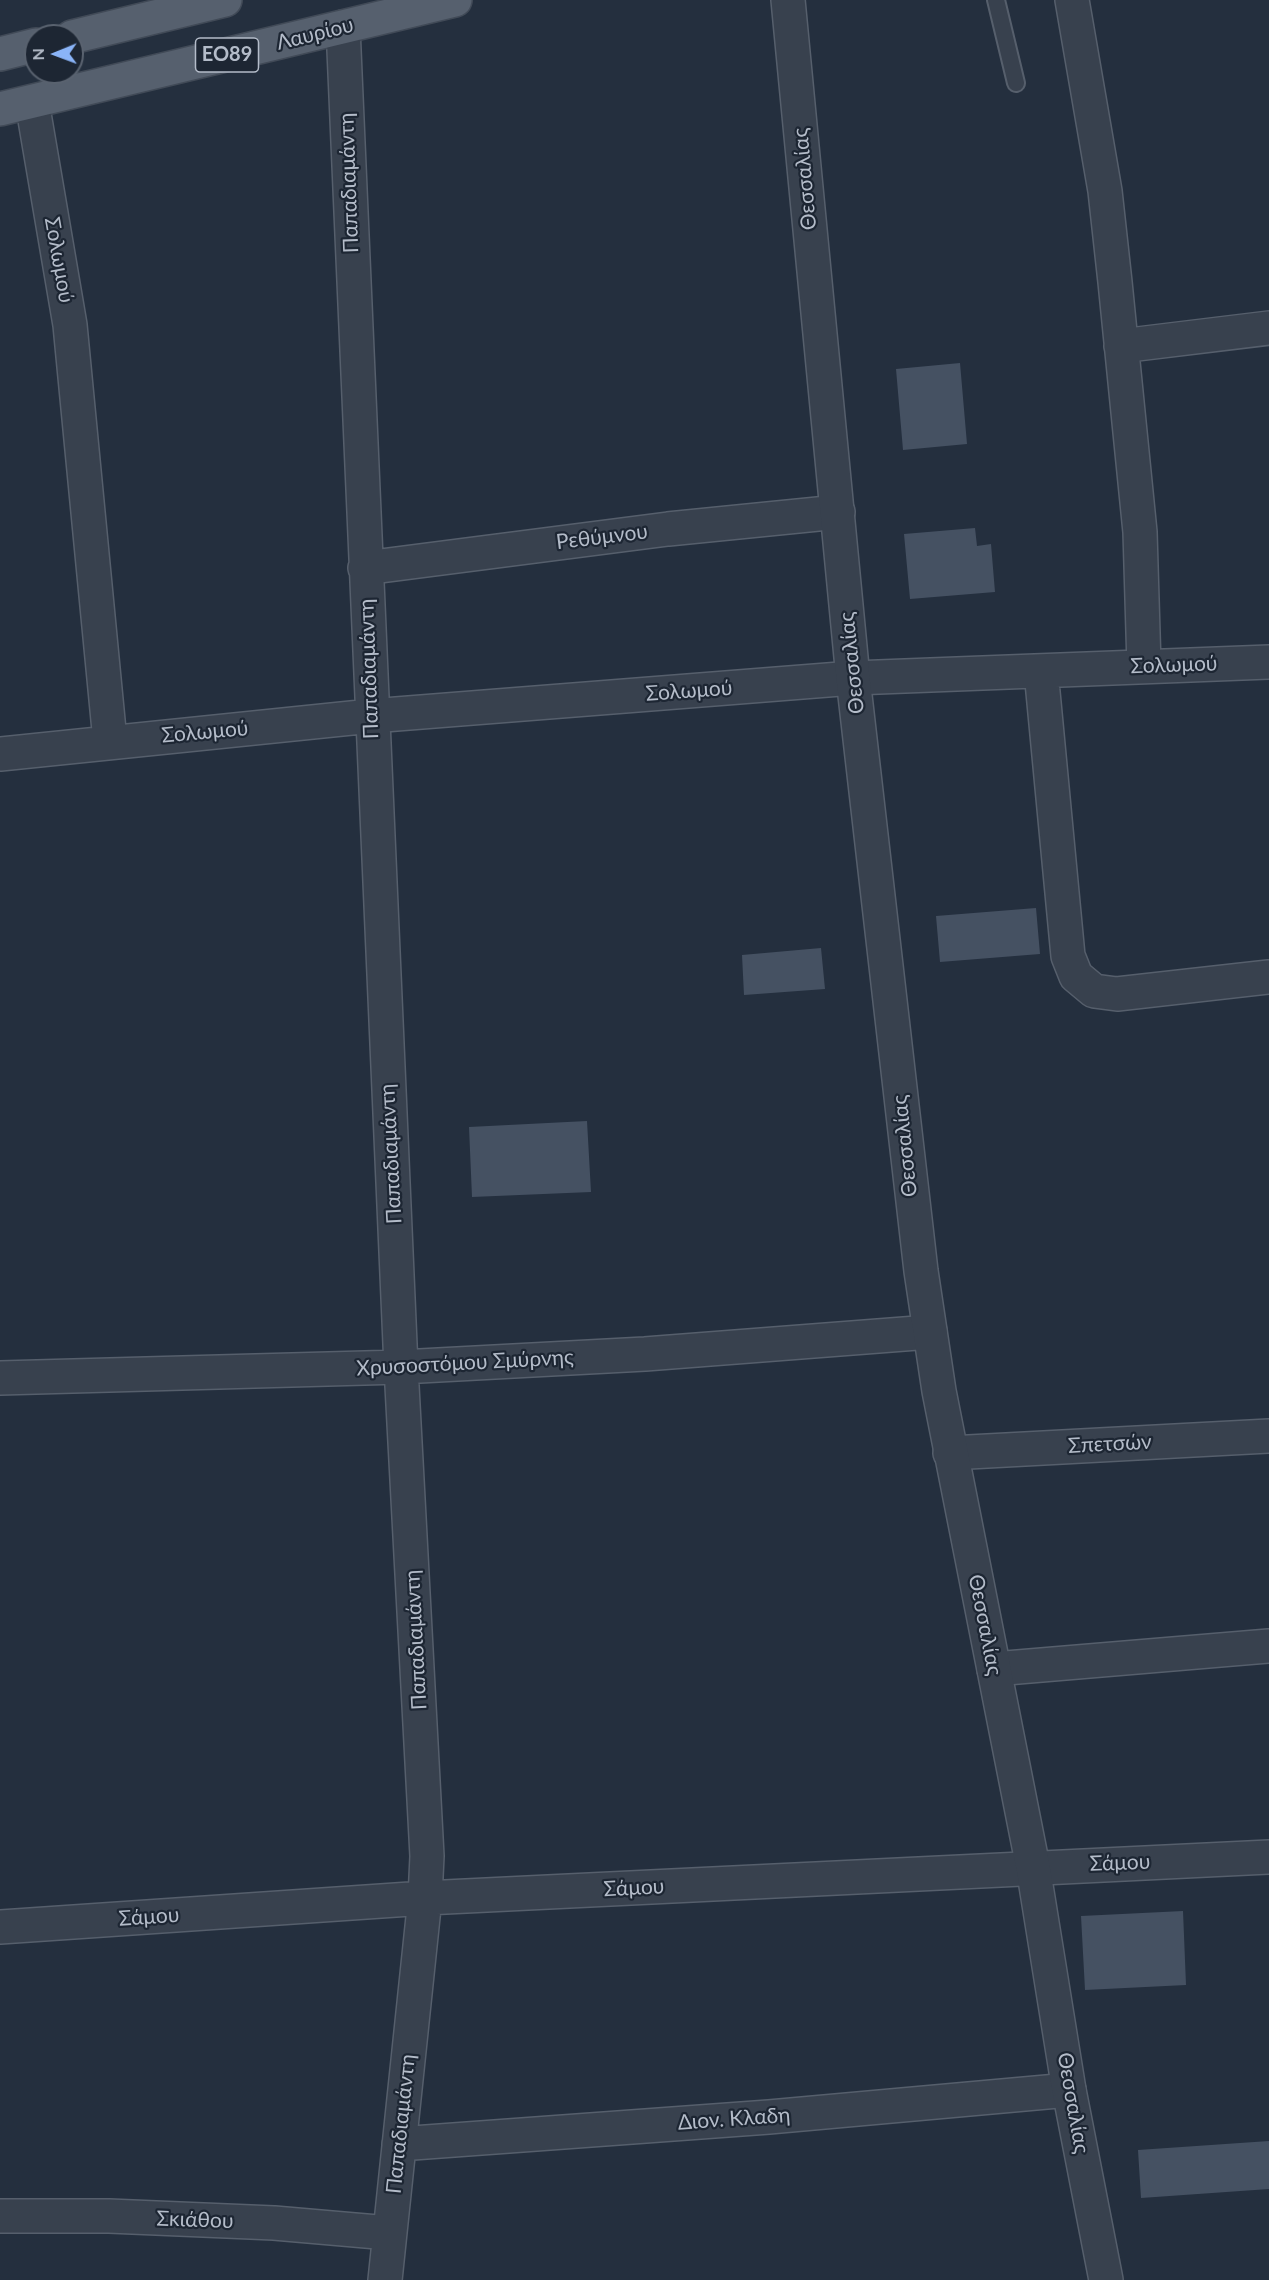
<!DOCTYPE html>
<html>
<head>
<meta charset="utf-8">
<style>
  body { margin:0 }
  #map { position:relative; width:1269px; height:2280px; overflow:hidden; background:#242f3e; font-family:Lato,sans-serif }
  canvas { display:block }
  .north { position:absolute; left:24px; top:24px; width:60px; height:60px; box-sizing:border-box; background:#1d2633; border:2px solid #59626f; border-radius:50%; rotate:269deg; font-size:16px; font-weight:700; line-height:24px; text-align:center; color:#b4bcc9 }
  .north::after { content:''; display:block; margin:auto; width:21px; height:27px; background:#8ab4f8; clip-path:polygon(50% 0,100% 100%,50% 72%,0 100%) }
</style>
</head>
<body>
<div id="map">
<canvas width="1269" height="2280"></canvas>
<div class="north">N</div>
</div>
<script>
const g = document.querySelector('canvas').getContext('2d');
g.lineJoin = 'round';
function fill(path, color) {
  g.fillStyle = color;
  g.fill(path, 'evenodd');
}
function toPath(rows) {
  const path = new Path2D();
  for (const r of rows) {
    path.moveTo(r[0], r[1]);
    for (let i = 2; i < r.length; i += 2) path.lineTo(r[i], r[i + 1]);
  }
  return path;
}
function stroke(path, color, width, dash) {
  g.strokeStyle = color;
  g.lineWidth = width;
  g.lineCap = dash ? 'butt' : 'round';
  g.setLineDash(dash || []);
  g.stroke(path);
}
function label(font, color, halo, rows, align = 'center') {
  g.font = font + ' Lato,sans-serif';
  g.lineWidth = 4.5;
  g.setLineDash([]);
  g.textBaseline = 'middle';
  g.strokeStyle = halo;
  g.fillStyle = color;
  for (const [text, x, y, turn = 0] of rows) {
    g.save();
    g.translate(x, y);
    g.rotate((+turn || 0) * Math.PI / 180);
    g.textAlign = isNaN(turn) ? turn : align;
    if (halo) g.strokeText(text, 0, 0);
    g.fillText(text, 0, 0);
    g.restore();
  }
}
fill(toPath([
  [960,363,967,444,903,450,896,369],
  [975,528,977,546,991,544,995,592,910,599,904,534],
  [1036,908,1040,954,940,962,936,916],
  [821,948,825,989,744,995,742,955],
  [587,1121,591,1192,472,1197,469,1127],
  [1183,1911,1186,1985,1085,1990,1081,1916],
  [1269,2141,1269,2189,1141,2198,1138,2150]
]), '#455162');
const service = toPath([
  [996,0,1016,83]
]);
const minor = toPath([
  [1072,0,1105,191,1115,282,1140,532,1144,666],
  [343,27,401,1367,427,1856,425,1898,385,2280],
  [32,102,70,325,110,741],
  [1121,346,1269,328],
  [365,568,668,529,838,512],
  [1041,671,1068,956,1076,976,1094,991,1117,994,1269,977],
  [0,754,371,716,853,678,1269,662],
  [0,1378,401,1367,645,1354,930,1332],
  [950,1453,1269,1436],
  [994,1669,1269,1646],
  [0,1927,425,1898,1269,1857],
  [399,2144,769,2117,1069,2090],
  [0,2216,109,2216,274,2223,389,2233]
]);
const tertiary = toPath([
  [788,0,853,678,921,1271,939,1391,1033,1867,1069,2090,1106,2280]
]);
const primary = toPath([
  [72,37,225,0],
  [0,54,36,45],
  [0,109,455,0]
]);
stroke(service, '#565f6c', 20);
stroke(minor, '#565f6c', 36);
stroke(tertiary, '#565f6c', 36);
stroke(primary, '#414a57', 36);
stroke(service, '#38414e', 16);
stroke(minor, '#38414e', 33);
stroke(tertiary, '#38414e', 33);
stroke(primary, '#56606e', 33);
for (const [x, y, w] of [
  [227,55,63]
]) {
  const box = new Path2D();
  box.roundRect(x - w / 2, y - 17, w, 34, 4.5);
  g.fillStyle = '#1d2633';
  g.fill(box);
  stroke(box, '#b4bcc9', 1.5);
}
label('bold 20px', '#b4bcc9', null, [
  ["ΕΟ89",227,55]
]);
label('21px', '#b4bcc9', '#1d2633', [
  ["Λαυρίου",315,34,-14],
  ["Θεσσαλίας",805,179,-95],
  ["Παπαδιαμάντη",349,183,-92],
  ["Σολωμού",59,260,80],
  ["Ρεθύμνου",602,537,-7],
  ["Θεσσαλίας",852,663,-96],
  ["Σολωμού",1174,665,-2],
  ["Παπαδιαμάντη",369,669,-92],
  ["Σολωμού",689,691,-4],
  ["Σολωμού",205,732,-5],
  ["Θεσσαλίας",905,1146,-96],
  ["Παπαδιαμάντη",391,1154,-93],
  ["Χρυσοστόμου Σμύρνης",465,1363,-3],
  ["Σπετσών",1110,1444,-3],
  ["Θεσσαλίας",985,1625,79],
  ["Παπαδιαμάντη",416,1640,-93],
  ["Σάμου",1120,1863,-2],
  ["Σάμου",634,1888,-3],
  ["Σάμου",149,1917,-4],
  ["Θεσσαλίας",1073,2103,80],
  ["Διον. Κλαδη",734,2119,-4],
  ["Παπαδιαμάντη",401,2124,-84],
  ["Σκιάθου",195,2220,2]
]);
</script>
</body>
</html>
